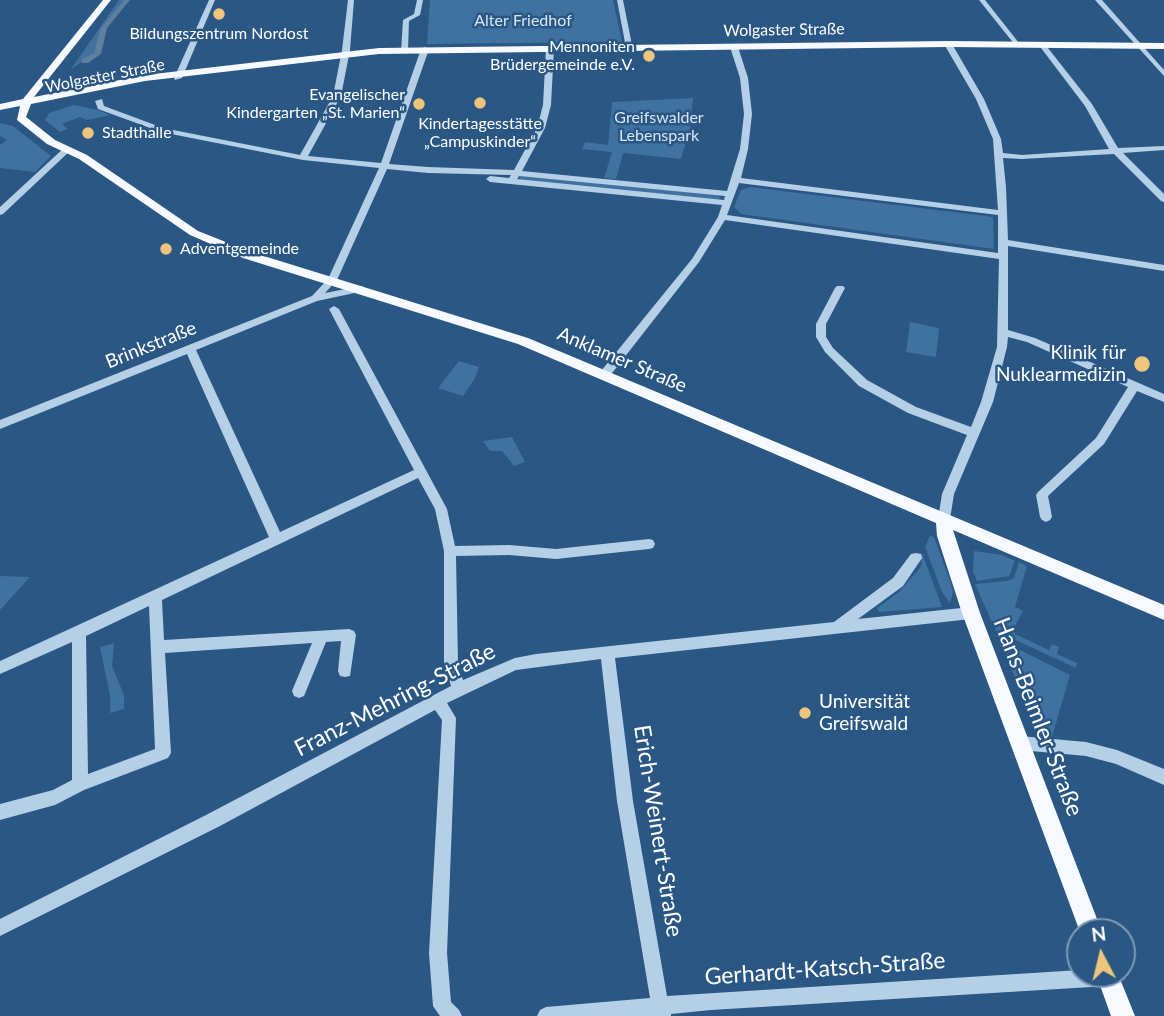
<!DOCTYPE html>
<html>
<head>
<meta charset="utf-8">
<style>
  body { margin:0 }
  #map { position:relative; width:1164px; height:1016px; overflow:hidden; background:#2a5784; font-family:Lato,sans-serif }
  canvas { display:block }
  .north { position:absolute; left:1066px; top:918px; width:70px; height:70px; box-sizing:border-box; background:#2a5784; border:2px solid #7f9ab5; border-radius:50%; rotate:353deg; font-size:19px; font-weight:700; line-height:28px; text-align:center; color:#fff }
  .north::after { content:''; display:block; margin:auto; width:24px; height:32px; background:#edc57c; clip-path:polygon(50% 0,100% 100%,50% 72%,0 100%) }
</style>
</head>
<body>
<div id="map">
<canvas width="1164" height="1016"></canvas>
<div class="north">N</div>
</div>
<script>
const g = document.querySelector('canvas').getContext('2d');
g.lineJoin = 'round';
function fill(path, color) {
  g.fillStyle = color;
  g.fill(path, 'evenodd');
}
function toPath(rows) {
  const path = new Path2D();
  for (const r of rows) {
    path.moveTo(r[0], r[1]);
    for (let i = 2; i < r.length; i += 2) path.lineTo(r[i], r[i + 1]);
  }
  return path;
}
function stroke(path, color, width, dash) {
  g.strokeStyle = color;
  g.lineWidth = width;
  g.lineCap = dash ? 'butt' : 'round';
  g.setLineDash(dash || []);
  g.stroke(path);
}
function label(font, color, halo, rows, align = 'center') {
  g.font = font + ' Lato,sans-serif';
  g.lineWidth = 5;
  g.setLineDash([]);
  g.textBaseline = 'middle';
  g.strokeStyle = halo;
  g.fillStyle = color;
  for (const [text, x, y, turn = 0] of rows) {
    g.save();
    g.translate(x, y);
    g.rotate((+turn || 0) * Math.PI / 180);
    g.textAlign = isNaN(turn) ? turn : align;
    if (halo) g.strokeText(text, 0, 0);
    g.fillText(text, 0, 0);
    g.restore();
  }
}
fill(toPath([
  [119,0,125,0,103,26,96,53,71,69],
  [430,0,613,0,622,42,427,44],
  [693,98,690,129,681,159,623,153,616,179,604,178,612,152,582,149,585,142,608,145,612,102],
  [74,105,98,110,110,115,87,120,80,117,62,124,68,129,60,132,45,120,49,113],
  [0,123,13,126,51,156,35,172,0,168,0,145,7,140,0,136],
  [525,175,717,195,721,198,718,200,525,181,517,177],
  [750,187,993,217,994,249,741,214,734,207,741,190],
  [910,322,939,328,936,357,906,352],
  [459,361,479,367,474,380,463,396,438,388],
  [512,437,525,462,514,466,502,451,490,451,483,441],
  [930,536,934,537,951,584,953,592,950,603,942,592,925,547],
  [974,551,1002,555,1015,561,1009,576,977,581,973,572],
  [922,553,942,607,879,612,877,608,899,592,920,568,922,563,919,555],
  [1019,562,1027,566,1015,607,1023,611,1015,626,1015,634,1049,650,1052,644,1059,647,1057,654,1077,663,1076,668,996,631,975,584,1007,581,1014,578],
  [0,576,30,577,0,610],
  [1004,642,1070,675,1052,737,1037,729,1001,644],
  [114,643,112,666,124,695,124,709,110,713,110,696,100,647]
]), '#3f72a0');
fill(toPath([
  [124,0,130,0,107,28,101,54,88,63,82,63,82,59,94,53,101,28,124,0]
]), '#607e9d');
fill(toPath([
  [209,0,215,0,182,78,175,80,174,78,209,0],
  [348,0,354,0,350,50,341,96,308,156,381,163,421,49,425,47,429,49,389,164,428,167,514,170,537,128,543,105,546,48,550,46,554,48,551,105,545,128,522,171,727,191,740,149,744,114,740,78,730,47,734,45,738,47,748,78,752,114,748,149,741,178,998,210,993,139,976,99,944,44,948,42,952,44,984,99,1001,139,1003,153,1022,155,1109,149,1085,106,1038,44,1042,42,1044,43,1092,104,1118,148,1164,146,1164,150,1123,153,1164,194,1164,202,1161,201,1114,154,1022,159,1003,158,1006,187,1008,240,1164,265,1164,271,1008,246,1008,330,1035,338,1164,394,1164,402,1137,391,1104,444,1048,496,1052,517,1050,520,1046,522,1042,520,1040,517,1036,495,1038,492,1096,438,1128,387,1027,342,1008,337,1007,347,993,402,954,494,950,519,948,522,944,524,940,522,938,519,942,494,967,435,908,413,859,386,825,352,816,337,816,324,835,288,837,286,843,286,845,288,826,324,826,337,833,348,867,380,916,407,971,427,981,402,997,347,999,259,725,220,699,262,609,377,605,378,600,374,601,371,692,259,718,217,722,205,490,182,486,179,490,176,509,178,511,175,428,173,387,169,337,280,325,293,361,286,364,287,364,291,317,301,196,350,280,532,414,470,329,309,334,306,339,309,447,509,455,546,509,545,556,549,649,539,653,540,655,544,653,548,649,549,556,559,509,555,456,556,458,663,463,680,515,658,536,654,834,622,893,578,911,554,916,553,921,554,922,558,903,586,858,619,971,607,976,609,978,613,976,617,971,619,615,658,633,801,667,996,1080,970,1080,974,1116,974,1117,977,1114,983,1108,986,711,1010,671,1014,671,1016,537,1016,540,1010,546,1007,650,998,617,801,601,659,516,670,447,703,456,718,447,953,451,1002,459,1010,462,1016,440,1016,433,1006,429,953,442,720,435,710,220,826,0,936,0,919,208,814,451,686,444,663,444,551,435,509,418,478,162,600,164,640,349,629,354,631,356,635,350,676,345,677,340,676,338,671,341,641,326,642,304,696,299,698,294,696,292,691,312,643,165,653,171,753,168,758,84,790,55,805,0,820,0,804,53,790,72,780,72,642,0,674,0,661,269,537,187,354,0,429,0,420,312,296,328,279,379,168,303,160,161,132,98,109,95,101,102,99,104,106,163,128,300,155,333,96,342,50,348,0],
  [519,176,725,196,724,200,517,179,519,176],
  [739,183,998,215,998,253,727,215,739,183],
  [149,606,155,749,88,774,86,636,149,606],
  [417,0,423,0,420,15,409,21,408,50,401,52,403,20,414,14,417,0],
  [617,0,623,0,633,50,626,48,617,0],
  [979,0,985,0,1019,43,1019,45,1015,45,979,0],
  [1095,0,1102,0,1164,70,1164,76,1095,0],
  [65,147,72,149,3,214,0,215,0,207,65,147],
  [1020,736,1086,742,1117,750,1164,769,1164,785,1116,764,1086,756,1020,750,1015,748,1013,743,1015,738,1020,736]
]), '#b5cfe7');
fill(toPath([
  [103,0,111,0,34,97,145,75,379,48,948,41,1164,43,1164,49,948,47,379,54,145,81,31,104,26,117,55,140,87,155,198,231,251,252,528,338,1164,605,1164,620,953,530,980,613,1102,932,1080,932,962,613,937,536,936,523,518,344,243,258,190,235,79,159,47,144,17,120,20,106,0,110,0,104,23,99,103,0],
  [1096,974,1118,974,1135,1016,1111,1016,1096,974]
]), '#f6f9fe');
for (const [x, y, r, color] of [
  [219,14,7,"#edc57c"],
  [649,56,7,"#edc57c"],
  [480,103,7,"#edc57c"],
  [419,104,7,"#edc57c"],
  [88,133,7,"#edc57c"],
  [166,249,7,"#edc57c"],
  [1142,364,9,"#edc57c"],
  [805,713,7,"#edc57c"]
]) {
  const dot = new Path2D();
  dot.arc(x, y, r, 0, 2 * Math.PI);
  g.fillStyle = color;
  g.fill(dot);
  stroke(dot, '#2a5784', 2.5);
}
label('16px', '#d8e7f6', '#2a5784', [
  ["Alter Friedhof",523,21],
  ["Greifswalder",659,118],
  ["Lebenspark",659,136]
]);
label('16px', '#fff', '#2a5784', [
  ["Wolgaster Straße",784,30,-1],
  ["Wolgaster Straße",105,76,-11]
]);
label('16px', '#fff', '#2a5784', [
  ["Bildungszentrum Nordost",219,34],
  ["Mennoniten",635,47,"right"],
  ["Brüdergemeinde e.V.",635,65,"right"],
  ["Evangelischer",405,95,"right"],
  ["Kindergarten „St. Marien“",405,113,"right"],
  ["Kindertagesstätte",480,124],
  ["„Campuskinder“",480,142],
  ["Stadthalle",102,133,"left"],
  ["Adventgemeinde",180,249,"left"]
]);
label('19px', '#fff', '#2a5784', [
  ["Brinkstraße",151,345,-22],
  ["Anklamer Straße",622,360,23]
]);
label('19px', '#fff', '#2a5784', [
  ["Klinik für",1126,353],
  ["Nuklearmedizin",1126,375],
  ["Universität",819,702,"left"],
  ["Greifswald",819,724,"left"]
], 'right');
label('23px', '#fff', '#2a5784', [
  ["Franz-Mehring-Straße",395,700,-27],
  ["Hans-Beimler-Straße",1038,717,69],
  ["Erich-Weinert-Straße",658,831,81],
  ["Gerhardt-Katsch-Straße",825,969,-4]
]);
</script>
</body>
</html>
